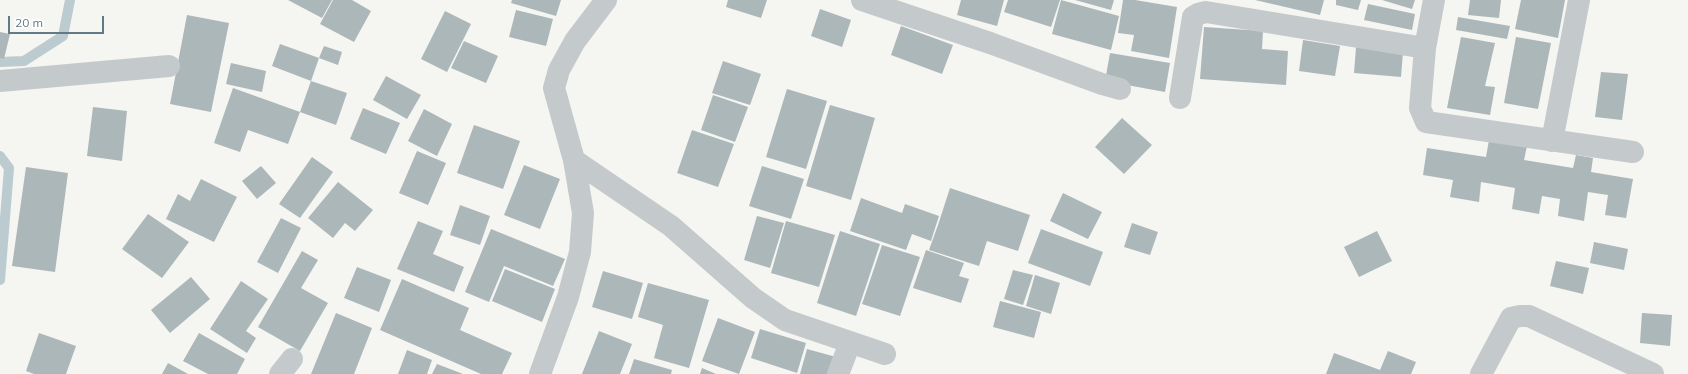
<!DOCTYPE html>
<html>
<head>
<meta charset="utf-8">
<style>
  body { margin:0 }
  #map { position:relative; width:1688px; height:374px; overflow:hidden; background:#f5f5f1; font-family:Mulish,sans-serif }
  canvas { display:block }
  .scale { position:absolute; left:8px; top:16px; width:96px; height:18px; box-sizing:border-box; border:2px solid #617a85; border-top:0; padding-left:5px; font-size:12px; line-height:14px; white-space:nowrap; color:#617a85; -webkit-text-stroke:3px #fff; paint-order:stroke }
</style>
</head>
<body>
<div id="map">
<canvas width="1688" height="374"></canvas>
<div class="scale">20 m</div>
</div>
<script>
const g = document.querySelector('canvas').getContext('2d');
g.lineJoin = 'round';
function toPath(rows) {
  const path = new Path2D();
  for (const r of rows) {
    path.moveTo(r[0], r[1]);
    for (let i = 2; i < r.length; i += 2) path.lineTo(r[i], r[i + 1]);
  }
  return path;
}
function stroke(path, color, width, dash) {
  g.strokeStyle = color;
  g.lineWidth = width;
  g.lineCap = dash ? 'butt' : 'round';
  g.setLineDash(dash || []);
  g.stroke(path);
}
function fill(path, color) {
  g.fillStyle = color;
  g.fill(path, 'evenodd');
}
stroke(toPath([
  [0,62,24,61,63,36,70,0],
  [0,156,9,168,0,280]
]), '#bccbcf', 10);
fill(toPath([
  [288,0,332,0,322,18],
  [333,0,352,0,371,11,354,42,320,24],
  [512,0,561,0,556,16,511,3],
  [728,0,767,0,761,18,726,7],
  [961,0,1004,0,997,26,957,15],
  [1008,0,1060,0,1051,27,1004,12],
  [1061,0,1119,16,1111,50,1052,34],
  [1075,0,1114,0,1111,10],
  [1123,0,1135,0,1177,7,1169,58,1131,51,1134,35,1118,33],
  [1255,0,1324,0,1320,15],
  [1336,0,1361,0,1358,10,1336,5],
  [1382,0,1415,0,1412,9],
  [1470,0,1501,0,1499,18,1468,15],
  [1521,0,1565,0,1558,38,1515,29],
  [1368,4,1415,14,1412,30,1364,20],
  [820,9,851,20,842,47,811,36],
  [516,10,553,19,546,46,509,37],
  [445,11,471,24,447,72,421,59],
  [187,15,229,23,211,112,170,104],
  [1458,17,1510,26,1507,39,1456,30],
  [901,26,953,45,942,74,891,55],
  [1204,27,1263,31,1262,49,1288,51,1286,85,1200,79],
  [0,32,10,34,4,59,0,58],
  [1461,37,1495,43,1485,86,1495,87,1490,115,1447,108],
  [1516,37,1551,43,1538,109,1504,103],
  [1303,40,1340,46,1335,76,1299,71],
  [464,41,498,56,486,83,451,68],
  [280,44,319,58,311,81,272,66],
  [324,46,342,52,338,65,319,58],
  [1356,47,1403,52,1401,77,1354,73],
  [1110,53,1170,63,1165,92,1105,81],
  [723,61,761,74,750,105,712,93],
  [231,63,266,71,262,92,226,84],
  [1601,72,1628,74,1622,120,1595,117],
  [386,76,421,95,407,119,373,100],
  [311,81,347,93,336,125,300,112],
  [233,88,300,112,288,144,248,130,240,152,214,143],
  [787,89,827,101,806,169,766,157],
  [713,95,748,107,735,142,701,130],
  [830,105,875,118,851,200,806,186],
  [93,107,127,111,122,161,87,156],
  [363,108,400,123,386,154,350,139],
  [424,109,452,124,437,156,408,141],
  [1122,118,1152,145,1124,174,1095,147],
  [474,125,520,141,503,189,457,173],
  [692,130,734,144,718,187,677,173],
  [1489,140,1527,146,1524,160,1573,168,1576,155,1593,158,1591,172,1633,179,1626,218,1605,215,1608,195,1588,192,1584,221,1558,216,1560,199,1542,196,1539,214,1512,209,1515,188,1481,182,1479,202,1450,197,1453,180,1423,175,1427,148,1486,157],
  [417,151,446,163,428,205,399,193],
  [312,157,333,172,300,218,279,204],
  [524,165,560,179,540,229,504,215],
  [261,166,276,183,257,199,242,181],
  [762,166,804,179,791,219,749,206],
  [26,167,68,173,55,272,12,266],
  [201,179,237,197,214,242,166,219,178,194,190,201],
  [338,182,373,210,355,231,345,223,333,238,308,218],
  [950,188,1030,215,1018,251,987,241,979,266,929,250,938,225,948,229,938,225],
  [1063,193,1102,212,1088,239,1050,221],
  [861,198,902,213,905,204,939,216,931,241,912,234,906,250,850,231],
  [460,205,490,216,480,245,450,235],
  [148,214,189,242,162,278,122,249],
  [757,216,784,223,770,268,744,260],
  [281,218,301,228,278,273,257,262],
  [418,221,443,231,433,254,464,267,454,292,397,269],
  [786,221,835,235,819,287,771,273],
  [1132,223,1158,232,1150,255,1124,247],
  [491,229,565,259,553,286,504,266,489,302,465,292],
  [1041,229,1103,252,1090,286,1028,263],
  [840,231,880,244,856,316,817,303],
  [1377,231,1392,261,1359,277,1344,247],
  [1594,242,1628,249,1624,270,1590,263],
  [882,245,920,257,900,316,862,304],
  [926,250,964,263,959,276,969,279,961,303,913,288],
  [302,251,318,260,301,288,328,303,300,351,258,327],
  [1556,261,1589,268,1583,294,1550,286],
  [357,267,391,280,379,312,344,298],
  [505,269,555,289,542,322,492,301],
  [1013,270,1033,275,1023,305,1004,299],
  [603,271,643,283,632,319,592,307],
  [1035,275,1060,283,1051,314,1026,306],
  [191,277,210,299,170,333,151,310],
  [402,279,469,308,460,330,512,353,502,374,481,374,380,330],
  [241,281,268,299,246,331,256,338,247,353,210,329],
  [648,283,709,300,689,368,654,358,663,325,638,317],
  [1000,301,1041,312,1034,338,993,327],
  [336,313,372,328,354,374,311,374],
  [1642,313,1672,315,1670,346,1640,343],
  [718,318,755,332,739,374,702,361],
  [760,329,806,343,797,373,751,358],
  [599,331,632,344,620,374,582,374],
  [39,333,76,346,66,374,34,374,26,371],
  [199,333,245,359,237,374,208,374,183,361],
  [807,349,836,357,831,374,800,374],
  [407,350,432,360,427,374,398,374],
  [1388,351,1416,362,1411,374,1326,374,1334,353,1380,370],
  [634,359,672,370,671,374,629,374],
  [168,363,188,374,162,374],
  [437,364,463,374,432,374],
  [702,368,716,374,700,374]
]), '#acb7ba');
stroke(toPath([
  [862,0,990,43,1102,84,1120,89],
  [1434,0,1425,48,1420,108,1426,122,1633,152],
  [0,81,169,66],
  [1180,98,1193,17,1198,14,1206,12,1425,48],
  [1552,141,1579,0],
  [574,160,671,226,753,298,785,320,885,354],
  [280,374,292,359],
  [838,374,850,343],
  [1481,374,1511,318,1520,316,1529,316,1653,374]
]), '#c4c9cb', 22);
stroke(toPath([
  [540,374,568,297,580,252,583,213,574,160,554,88,559,70,575,41,606,0]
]), '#c4c9cb', 22);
</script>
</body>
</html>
